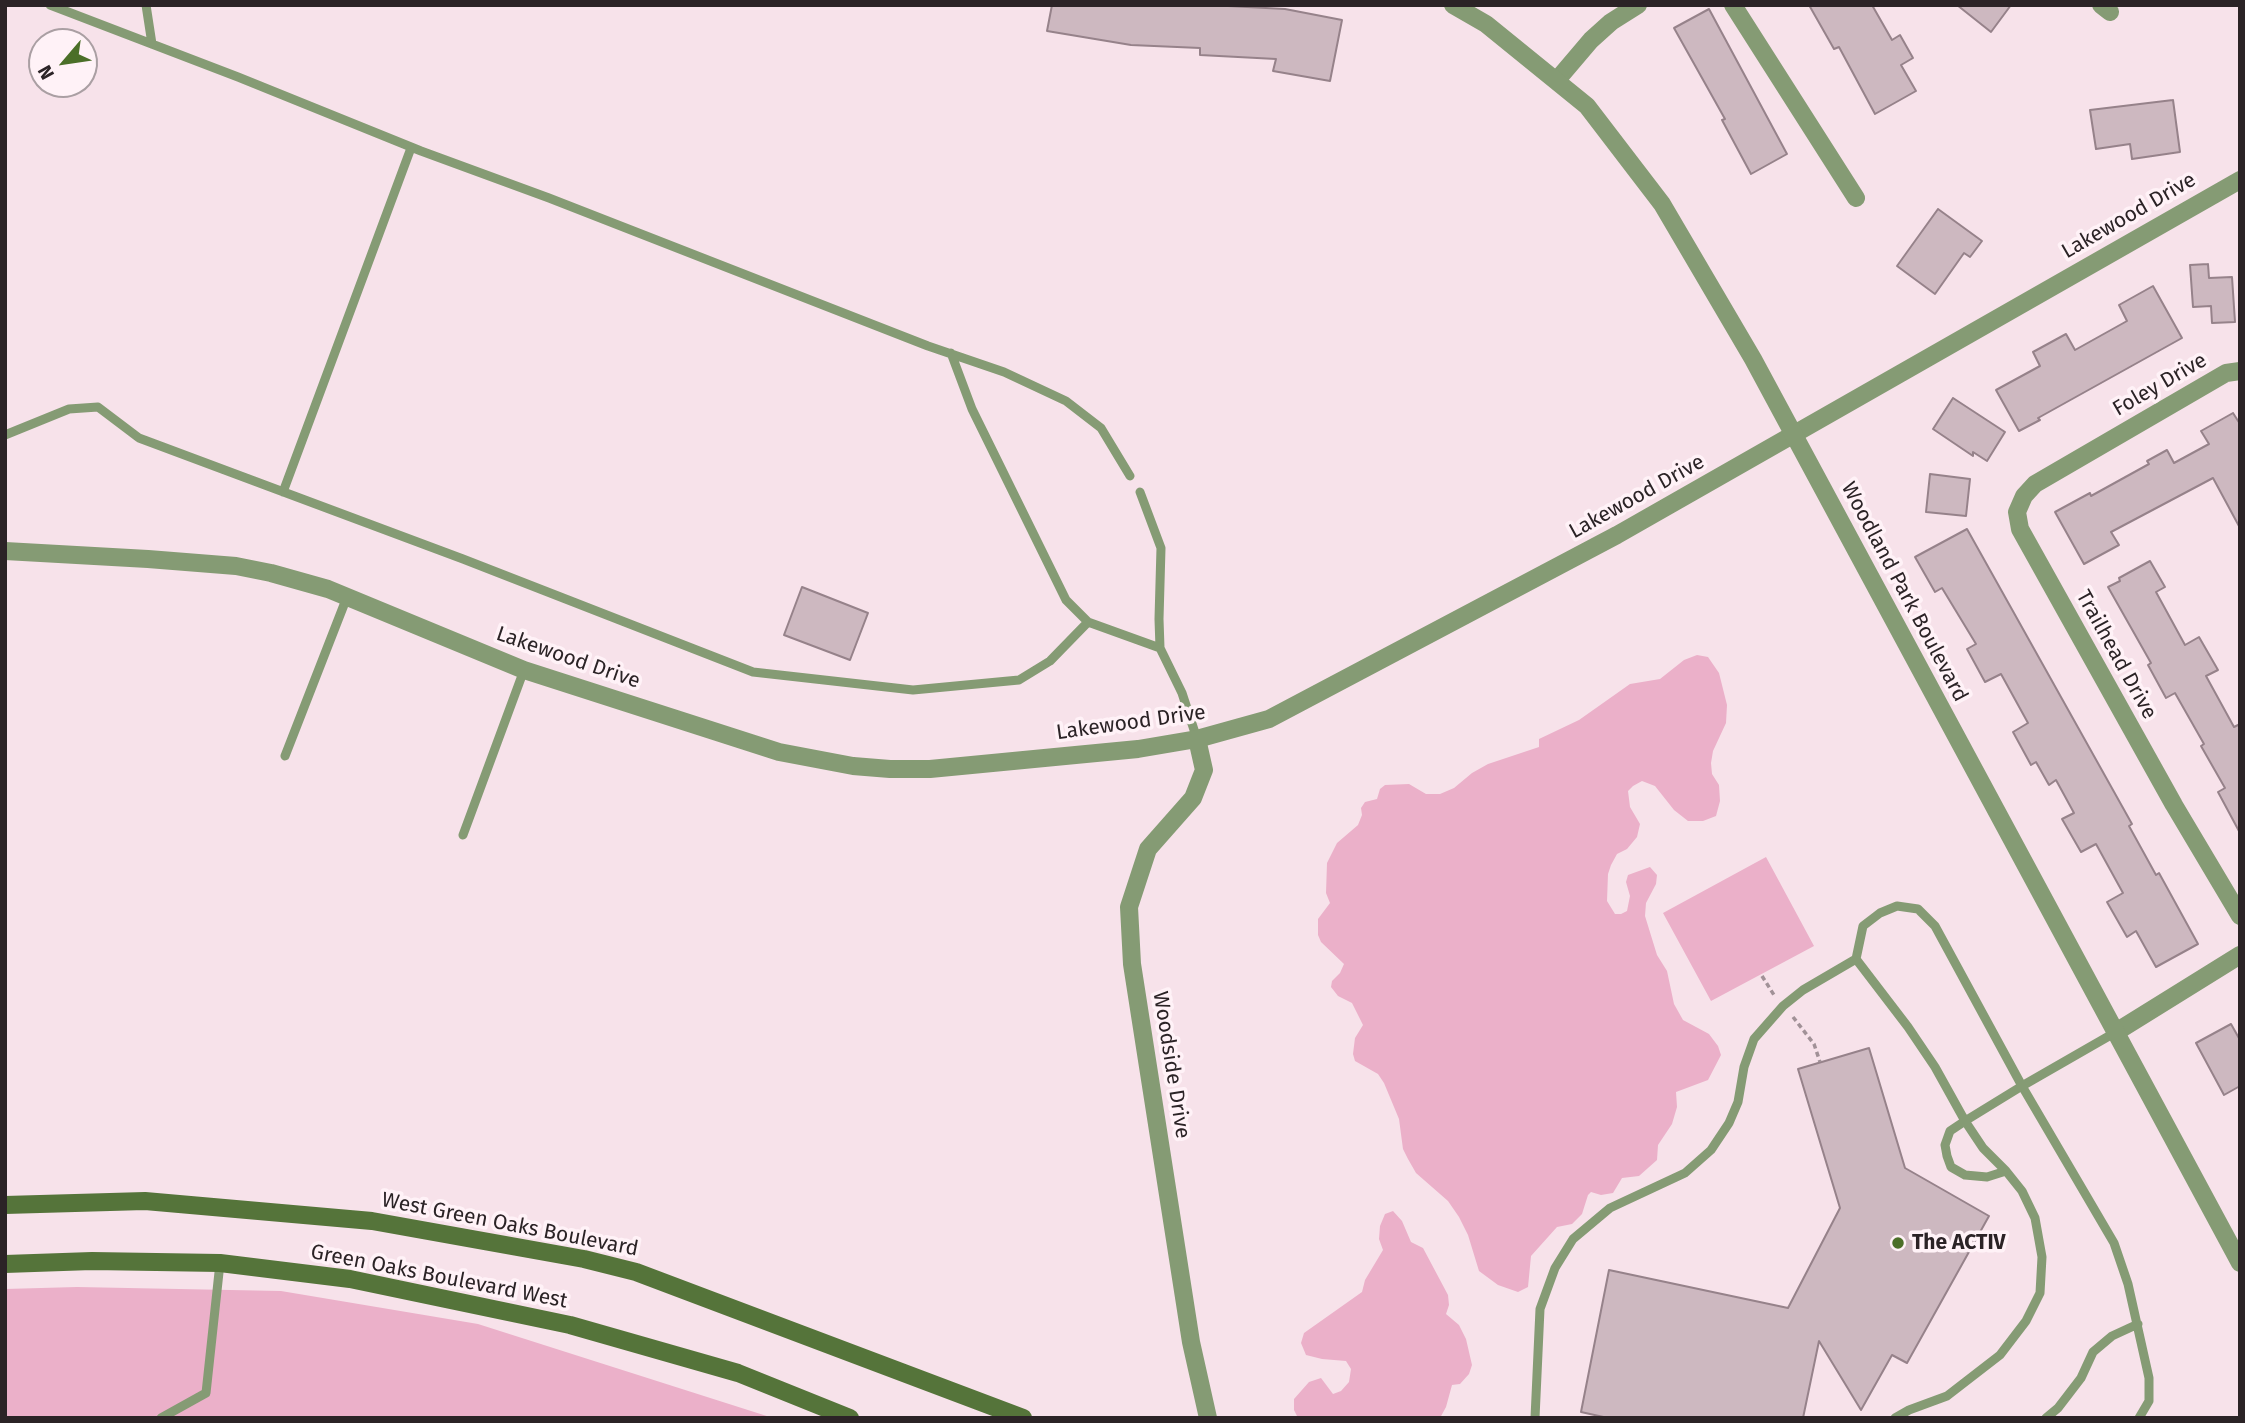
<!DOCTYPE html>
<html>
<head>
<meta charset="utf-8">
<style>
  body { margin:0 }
  #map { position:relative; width:2245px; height:1423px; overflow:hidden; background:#f7e2ea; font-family:"Fira Sans",sans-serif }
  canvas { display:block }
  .frame { position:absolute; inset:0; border:7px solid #2b2326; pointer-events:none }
  .north { position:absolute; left:28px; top:28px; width:70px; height:70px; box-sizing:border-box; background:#fff2f7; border:2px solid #aa9fa3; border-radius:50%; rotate:241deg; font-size:19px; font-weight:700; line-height:28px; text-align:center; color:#2b2326 }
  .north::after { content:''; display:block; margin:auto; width:24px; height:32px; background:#4b6f28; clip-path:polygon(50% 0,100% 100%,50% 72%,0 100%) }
</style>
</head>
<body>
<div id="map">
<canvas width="2245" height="1423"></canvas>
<div class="frame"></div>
<div class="north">N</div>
</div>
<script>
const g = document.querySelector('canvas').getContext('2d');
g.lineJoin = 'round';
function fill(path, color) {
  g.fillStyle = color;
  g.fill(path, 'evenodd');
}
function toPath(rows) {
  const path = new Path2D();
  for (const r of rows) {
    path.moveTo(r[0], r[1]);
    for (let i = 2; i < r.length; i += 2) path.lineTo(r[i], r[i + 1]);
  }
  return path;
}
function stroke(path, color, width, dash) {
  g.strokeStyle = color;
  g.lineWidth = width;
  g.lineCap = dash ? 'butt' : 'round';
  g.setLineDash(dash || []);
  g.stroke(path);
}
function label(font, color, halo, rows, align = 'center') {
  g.font = font + ' "Fira Sans",sans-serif';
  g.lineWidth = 7;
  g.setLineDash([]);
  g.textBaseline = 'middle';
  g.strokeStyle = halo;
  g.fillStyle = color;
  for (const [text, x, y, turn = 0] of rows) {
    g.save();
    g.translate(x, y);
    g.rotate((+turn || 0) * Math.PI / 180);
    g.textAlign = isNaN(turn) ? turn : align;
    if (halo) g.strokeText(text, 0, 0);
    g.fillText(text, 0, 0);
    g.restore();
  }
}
fill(toPath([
  [1697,655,1708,657,1719,673,1727,705,1726,723,1713,751,1711,763,1712,774,1719,785,1720,801,1716,816,1703,821,1688,821,1674,810,1655,786,1642,781,1633,786,1628,791,1630,807,1640,824,1637,837,1627,849,1617,854,1611,865,1608,874,1607,901,1615,914,1621,914,1627,911,1630,896,1626,882,1628,875,1650,867,1657,875,1656,884,1646,903,1645,916,1657,955,1667,971,1674,1004,1683,1020,1709,1034,1718,1046,1721,1055,1708,1080,1676,1092,1677,1107,1672,1124,1658,1145,1657,1160,1639,1176,1622,1178,1613,1193,1601,1195,1591,1192,1588,1195,1582,1214,1572,1224,1557,1227,1531,1256,1528,1287,1518,1292,1498,1285,1479,1271,1468,1235,1459,1217,1448,1201,1416,1173,1408,1159,1403,1149,1399,1119,1384,1083,1378,1074,1355,1061,1353,1054,1355,1038,1363,1025,1352,1003,1338,996,1331,987,1332,981,1340,973,1344,964,1321,942,1318,935,1318,919,1330,903,1326,893,1327,863,1337,843,1358,825,1362,815,1361,808,1365,802,1377,799,1380,789,1385,785,1409,784,1426,794,1440,794,1454,788,1472,773,1488,764,1539,747,1539,739,1579,720,1630,684,1660,679,1684,660],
  [1766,857,1814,946,1711,1001,1663,913],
  [1393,1211,1402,1221,1411,1242,1423,1248,1448,1295,1449,1305,1446,1314,1459,1325,1466,1339,1472,1365,1469,1374,1460,1384,1452,1385,1446,1407,1440,1418,1298,1418,1294,1410,1294,1399,1309,1382,1321,1378,1333,1394,1341,1391,1349,1382,1351,1369,1346,1361,1322,1359,1306,1355,1301,1343,1304,1333,1362,1292,1365,1280,1383,1250,1379,1239,1380,1226,1385,1214],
  [77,1287,281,1291,478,1324,773,1418,5,1418,5,1289]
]), '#ebb0c9');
const building = toPath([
  [1052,5,1209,5,1285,9,1342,20,1330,81,1273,71,1276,59,1200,55,1200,48,1131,45,1047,31,1052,5],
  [1809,5,1872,5,1892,40,1900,35,1913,58,1901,65,1916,91,1875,114,1839,47,1834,49,1809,5],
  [1957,5,2011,5,1991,32,1957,5],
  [1709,9,1787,154,1751,174,1722,120,1725,119,1674,28,1709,9],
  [2173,100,2180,152,2132,159,2130,144,2096,149,2090,110,2173,100],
  [1938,209,1982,241,1970,257,1964,253,1935,294,1897,266,1938,209],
  [2208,264,2209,278,2232,277,2235,322,2212,323,2211,306,2193,307,2190,265,2208,264],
  [2153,286,2182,338,2038,418,2040,420,2019,431,1996,390,2040,366,2033,352,2066,334,2075,350,2127,321,2119,305,2153,286],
  [1953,398,2005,432,1987,461,1973,452,1973,456,1933,429,1953,398],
  [2233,413,2240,424,2240,528,2213,478,2111,532,2119,545,2084,564,2055,512,2090,493,2091,496,2149,464,2147,461,2167,450,2174,463,2209,444,2201,431,2233,413],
  [1930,474,1970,479,1966,516,1926,512,1930,474],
  [1967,529,2132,824,2129,826,2156,875,2159,873,2198,944,2156,967,2136,931,2127,937,2107,902,2123,893,2096,844,2081,852,2062,819,2074,813,2056,780,2049,785,2036,762,2031,765,2013,732,2028,723,2001,674,1985,682,1967,649,1976,644,1942,588,1935,592,1915,557,1967,529],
  [2150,561,2165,587,2156,592,2185,645,2199,637,2218,670,2206,676,2234,727,2240,724,2240,833,2218,792,2225,788,2201,746,2204,744,2175,693,2166,698,2148,665,2151,663,2108,587,2120,581,2119,578,2150,561],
  [802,587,868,613,850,660,784,635,802,587],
  [2231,1024,2240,1040,2240,1086,2224,1095,2196,1043,2231,1024],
  [1869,1048,1905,1168,1989,1216,1907,1363,1892,1355,1861,1410,1819,1341,1803,1418,1608,1418,1581,1412,1609,1270,1788,1308,1840,1208,1798,1069,1869,1048]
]);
fill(building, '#cdb8c0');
stroke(building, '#96828a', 2);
stroke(toPath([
  [1762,976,1774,995],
  [1793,1017,1814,1044,1820,1062]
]), '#a19197', 3.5, [5, 3.5]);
stroke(toPath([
  [50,5,238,77,421,151,549,198,928,346,1004,372,1066,401,1101,428,1130,476],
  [146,5,152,44],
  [951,353,972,409,1066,600,1088,622,1160,648],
  [5,435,69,409,98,407,139,438,463,559,753,672,913,690,1019,680,1050,661,1088,622],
  [283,492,411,148],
  [1140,492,1161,548,1159,619,1160,648,1182,693,1197,739],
  [285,756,347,597],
  [463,835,524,670],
  [2116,1032,2022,1086,2114,1243,2128,1284,2149,1378,2149,1401,2139,1418],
  [161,1418,206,1393,220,1263],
  [1535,1418,1540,1309,1555,1268,1573,1239,1610,1208,1685,1173,1711,1150,1729,1123,1738,1102,1744,1067,1754,1039,1783,1006,1803,990,1856,959],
  [1895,1418,1909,1410,1947,1396,2000,1355,2026,1321,2040,1293,2042,1257,2035,1218,2022,1191,2006,1171,1983,1148,1965,1121,1935,1067,1908,1027,1856,959,1863,926,1880,913,1897,906,1918,909,1935,926,2022,1086,1965,1121,1950,1131,1945,1145,1947,1156,1951,1167,1965,1175,1987,1177,2006,1171],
  [2046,1418,2058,1408,2081,1378,2093,1352,2112,1336,2138,1324]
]), '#859b74', 9);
stroke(toPath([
  [1733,5,1856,198],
  [2101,5,2110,12],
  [1557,80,1591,40,1611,22,1638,5],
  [2240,371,2226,373,2035,484,2024,496,2017,512,2020,529,2174,805,2240,916],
  [5,551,148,559,236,566,271,573,328,589,524,670,779,752,853,766,890,769,930,769,1138,749,1197,739,1269,719,1617,535,2240,180],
  [1197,739,1204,770,1193,798,1148,849,1129,907,1132,964,1191,1342,1208,1418],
  [2116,1032,2240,955]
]), '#859b74', 18);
stroke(toPath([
  [1453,5,1486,24,1587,106,1662,204,1753,359,2240,1263]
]), '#859b74', 18);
stroke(toPath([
  [5,1205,145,1201,372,1221,584,1259,636,1272,1023,1418],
  [5,1264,92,1261,220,1263,350,1279,570,1325,738,1373,850,1418]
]), '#55743a', 18);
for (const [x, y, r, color] of [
  [1898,1243,7,"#4b6f28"]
]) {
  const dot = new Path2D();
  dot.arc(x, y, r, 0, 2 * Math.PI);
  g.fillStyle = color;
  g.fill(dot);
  stroke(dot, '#fff2f7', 2.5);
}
label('21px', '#2b2326', '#fff2f7', [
  ["Lakewood Drive",2129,216,-30],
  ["Foley Drive",2160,385,-30],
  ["Lakewood Drive",1637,497,-29],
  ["Woodland Park Boulevard",1904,592,62],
  ["Trailhead Drive",2116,655,61],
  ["Lakewood Drive",568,658,19],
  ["Lakewood Drive",1131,723,-8],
  ["Woodside Drive",1171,1065,81],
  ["West Green Oaks Boulevard",510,1225,11],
  ["Green Oaks Boulevard West",439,1277,11]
]);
label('bold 21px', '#2b2326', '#fff2f7', [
  ["The ACTIV",1912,1243]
], 'left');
</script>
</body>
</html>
